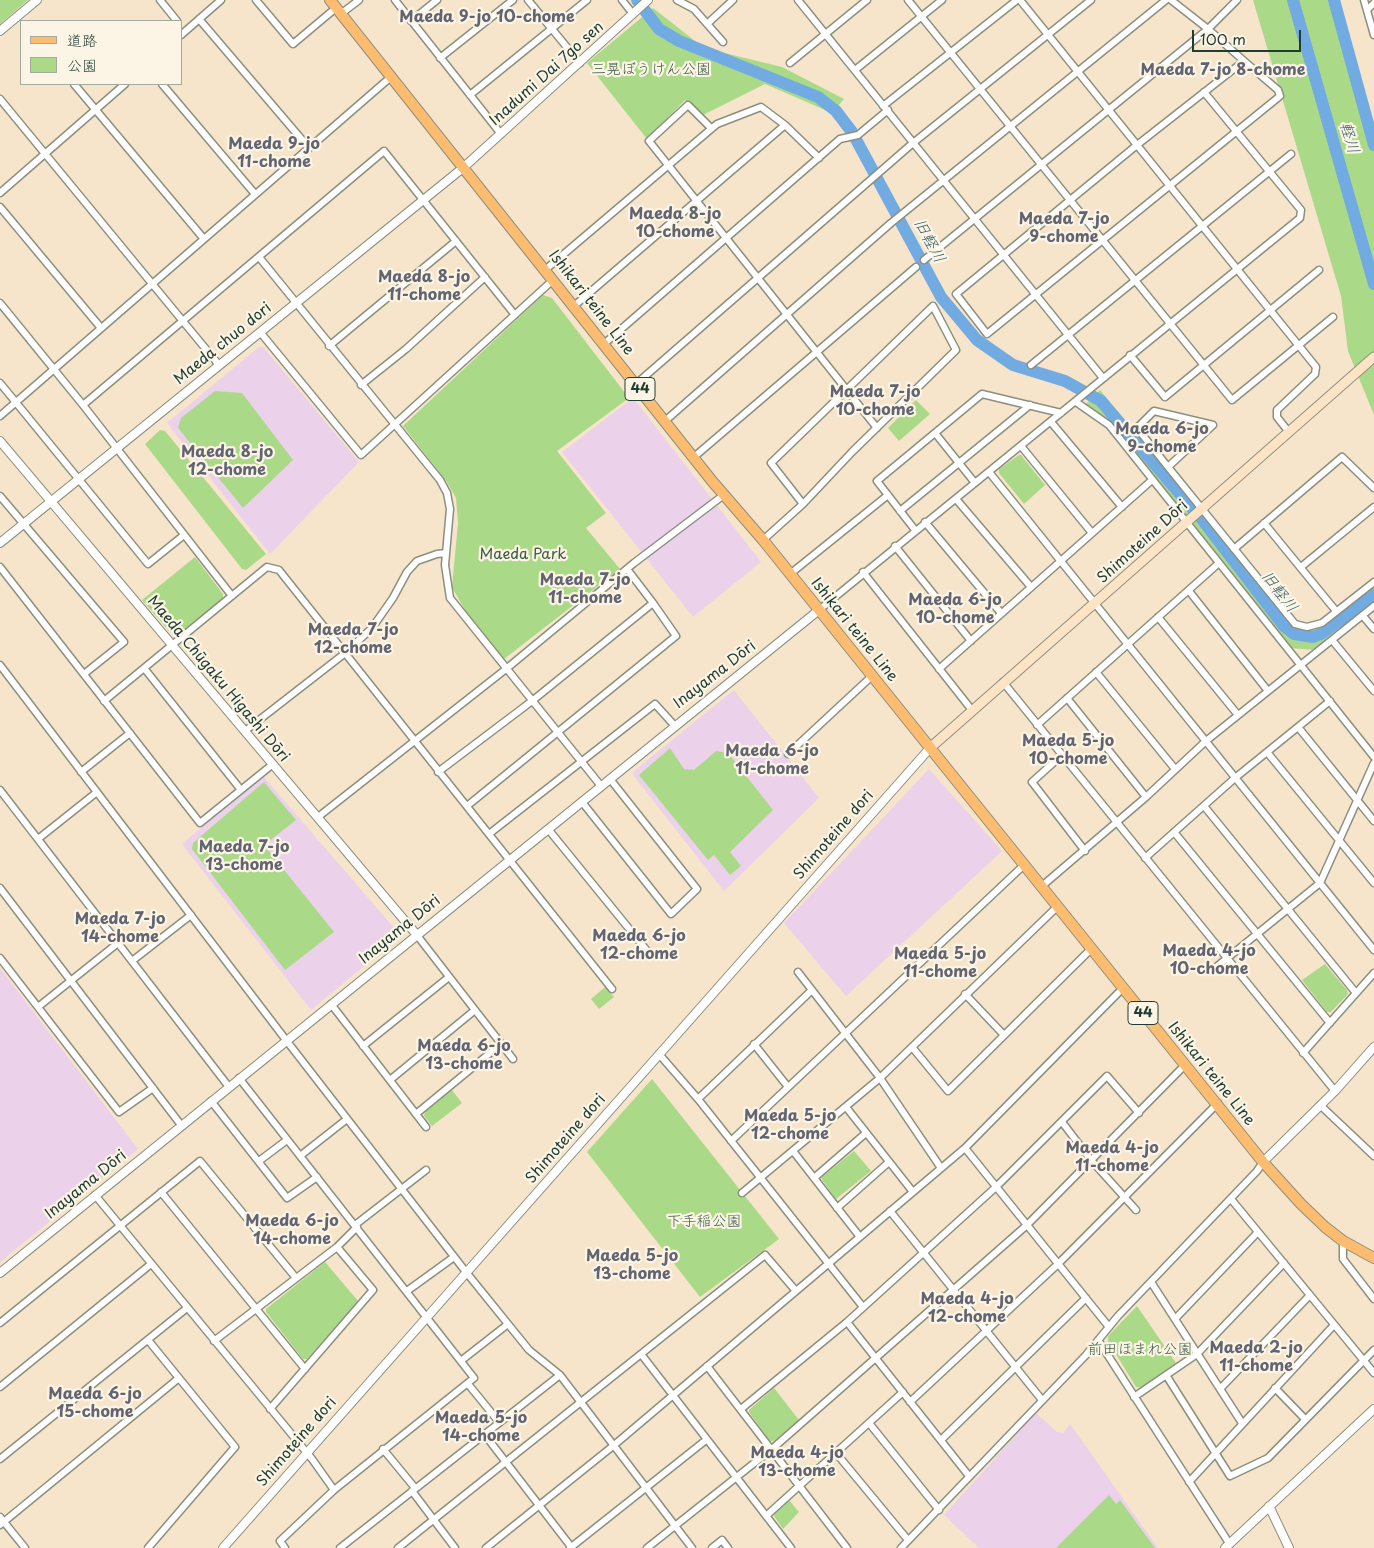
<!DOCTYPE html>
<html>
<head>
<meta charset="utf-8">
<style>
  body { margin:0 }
  #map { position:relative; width:1374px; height:1548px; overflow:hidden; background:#f6e4cb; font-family:"Playpen Sans","Klee One",sans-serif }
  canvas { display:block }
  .legend { position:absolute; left:20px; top:20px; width:162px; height:65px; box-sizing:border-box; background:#fcf5e5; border:1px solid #a4ab9e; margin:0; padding:6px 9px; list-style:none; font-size:15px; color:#1f3d34 }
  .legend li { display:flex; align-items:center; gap:10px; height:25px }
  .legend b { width:25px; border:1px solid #a4ab9e }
  .scale { position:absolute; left:1192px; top:30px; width:109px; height:22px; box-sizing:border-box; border:2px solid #1f3d34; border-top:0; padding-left:6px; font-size:15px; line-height:18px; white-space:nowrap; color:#1f3d34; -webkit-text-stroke:4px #fcf5e5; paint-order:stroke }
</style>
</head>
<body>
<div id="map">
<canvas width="1374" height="1548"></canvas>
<ul class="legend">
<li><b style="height:6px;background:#fdbc6f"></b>道路</li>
<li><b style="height:14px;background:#aada88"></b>公園</li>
</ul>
<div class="scale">100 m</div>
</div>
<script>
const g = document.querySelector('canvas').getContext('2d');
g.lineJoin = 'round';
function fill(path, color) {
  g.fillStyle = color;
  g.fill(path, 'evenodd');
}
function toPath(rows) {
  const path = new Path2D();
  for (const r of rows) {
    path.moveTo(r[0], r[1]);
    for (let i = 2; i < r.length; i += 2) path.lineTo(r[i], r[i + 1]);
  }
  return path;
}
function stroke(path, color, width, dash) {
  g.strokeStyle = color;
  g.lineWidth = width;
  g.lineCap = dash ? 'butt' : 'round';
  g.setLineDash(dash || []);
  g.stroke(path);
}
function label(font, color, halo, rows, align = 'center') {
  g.font = font + ' "Playpen Sans","Klee One",sans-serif';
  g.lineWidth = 4.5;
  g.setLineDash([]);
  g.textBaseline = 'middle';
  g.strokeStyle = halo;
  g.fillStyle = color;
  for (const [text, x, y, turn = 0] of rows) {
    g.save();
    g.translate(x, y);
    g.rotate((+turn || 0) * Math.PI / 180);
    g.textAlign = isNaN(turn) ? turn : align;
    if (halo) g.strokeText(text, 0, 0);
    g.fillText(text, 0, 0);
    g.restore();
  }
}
fill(toPath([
  [259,347,264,348,359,462,270,554,167,423],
  [633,398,761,562,693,617,562,452],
  [734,690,819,798,724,891,633,775,634,771],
  [929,769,1002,851,846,996,784,923],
  [263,776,395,929,394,941,311,1010,182,844],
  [0,968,138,1149,0,1262],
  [1036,1413,1057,1432,1063,1433,1070,1424,1158,1548,979,1548,944,1515]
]), '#ecd1ea');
fill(toPath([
  [0,0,28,0,0,24],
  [1253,0,1333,0,1374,151,1374,415,1348,351,1341,296],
  [653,8,704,48,782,67,844,99,832,113,765,84,703,115,685,100,647,139,587,63],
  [543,295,552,298,629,398,557,451,606,513,586,528,620,569,504,659,467,614,452,587,458,523,456,498,447,482,403,426],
  [1100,390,1294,627,1312,628,1374,584,1374,605,1316,650,1289,648,1108,421,1085,405],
  [215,391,242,393,293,460,243,508,178,428,181,418],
  [916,400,930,414,899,441,888,428],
  [160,430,165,431,266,554,246,570,242,569,145,444],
  [1019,455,1021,455,1045,485,1024,504,999,473,999,469],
  [195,557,223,594,223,599,178,634,169,631,142,600],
  [670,748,684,769,694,770,716,751,728,753,773,810,730,852,741,866,730,875,714,855,708,860,639,775],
  [264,782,296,820,264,845,334,932,285,970,192,849,193,843],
  [1325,964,1347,990,1348,994,1331,1012,1327,1012,1302,980],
  [605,987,614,997,599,1009,591,999],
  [652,1079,779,1239,700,1297,587,1152],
  [452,1090,462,1103,432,1126,424,1116,425,1112],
  [854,1151,871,1171,836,1199,822,1180,822,1177],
  [325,1262,359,1302,307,1359,303,1359,266,1312,266,1309],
  [1137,1306,1176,1363,1142,1388,1136,1387,1108,1341,1108,1336],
  [774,1388,799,1420,774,1441,770,1441,749,1412,749,1410],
  [1109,1495,1116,1504,1120,1500,1155,1548,1056,1548],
  [789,1500,799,1512,783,1529,774,1516,775,1513]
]), '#aada88');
stroke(toPath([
  [637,0,659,29,679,41,818,97,836,111,852,132,941,297,977,340,1013,365,1065,381,1101,401,1192,508],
  [1293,0,1374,284],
  [1334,0,1374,145],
  [1201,518,1284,626,1294,634,1313,637,1321,634,1374,595]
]), '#71abe1', 12);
const minor = toPath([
  [160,0,177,21],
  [256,0,293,44,337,7],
  [395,0,501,134],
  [528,0,580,63],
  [622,0,633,14],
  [677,0,694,9,723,42],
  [798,0,1103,378],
  [908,0,1232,400,1333,317],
  [1020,0,1316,367,1315,374,1277,410,1277,417,1288,431],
  [1171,0,1208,29,1244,61,1278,90,1280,96,987,334,956,294,1137,145,1244,61],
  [1364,0,1374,35],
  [1367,10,1374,3],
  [342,13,359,0],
  [199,19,309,148],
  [411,21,437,0],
  [707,24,733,0],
  [181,35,221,0],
  [440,58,513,0],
  [790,63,867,0],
  [855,70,942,0],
  [74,84,204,239],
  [162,84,255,194],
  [470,95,587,0],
  [0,99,219,365],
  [883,106,1017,0],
  [711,128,688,105,649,141,877,428],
  [0,193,125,84],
  [0,207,101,328],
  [259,257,440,480,447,493,450,509,445,565,450,598,601,786],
  [924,260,1208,29,1237,0],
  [545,270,717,124,761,107,785,125,819,158],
  [0,303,83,405,232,596],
  [574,306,785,125],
  [260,332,361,455,553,280],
  [604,344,840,139,858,135,888,110],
  [329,346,456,241],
  [1130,355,1165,397,1319,270],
  [1031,365,1291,154],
  [0,383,148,564,184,535],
  [636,384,913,143,1091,0],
  [361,385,406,349,485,277],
  [1076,402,1109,425,1374,757],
  [83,405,384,151,515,315],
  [0,416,392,76],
  [665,421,891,223,1166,0],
  [1051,422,1122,507],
  [935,433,975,483],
  [1021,446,1092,533],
  [694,457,916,267],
  [1168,467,1213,425,1154,411,1137,428,1168,467,1202,509,1295,624,1307,627,1322,623,1374,582],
  [989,472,1374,950],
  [0,496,124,642,84,674],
  [956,499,1031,587],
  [900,511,1030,405],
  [925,522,1001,613],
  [1264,523,1336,611],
  [915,530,877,481,982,394,1061,413],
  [763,540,803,504,852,452,956,350,933,306,771,463,803,504],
  [895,546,971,641],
  [1234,549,1342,457,1374,488],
  [0,567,200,823,273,764],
  [1301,567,1374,507],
  [863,572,971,709],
  [790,574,888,495],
  [1189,591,1268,691],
  [819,610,1300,218,1301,210,1204,92],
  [1363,616,1374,629],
  [1158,617,1238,715],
  [1332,640,1374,691],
  [0,665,286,1040,466,1272,529,1350,560,1375,692,1548],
  [144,668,241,790],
  [939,669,1152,480],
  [1096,672,1175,769],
  [1003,682,1335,1091],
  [1067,698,1146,797],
  [104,701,267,567,279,570,612,989],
  [1037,725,1219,563],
  [1298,727,1374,821],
  [245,731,344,654,372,628,393,598,407,572,417,561,437,554,446,553],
  [1267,752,1374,883],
  [788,754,872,676],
  [1062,755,1032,782,1085,851],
  [81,772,130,733],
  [438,772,532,701,653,603,627,569],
  [0,790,229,1087],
  [582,802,671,914,697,889,610,779],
  [467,806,676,636,653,603],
  [1204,806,1356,993],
  [318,817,506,669,634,563,725,494],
  [548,829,648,952],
  [1174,832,1330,1023],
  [489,834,655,704,674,725],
  [38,839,97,792],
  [1145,858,1235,778,1330,701],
  [1042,886,1146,797,1206,741,1374,606],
  [0,888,181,1125],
  [416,934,513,1059],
  [0,958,119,1112,153,1088],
  [132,961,191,915],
  [1215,968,1320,883,1374,763],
  [798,972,880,1078,941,1168],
  [965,994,1003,1034],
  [331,1004,426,1127],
  [38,1007,118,943],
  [754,1044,788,1087],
  [363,1046,449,977],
  [912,1047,948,1091,1092,948],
  [1303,1053,1374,973],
  [659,1054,698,1099,863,1307],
  [239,1078,474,1378,334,1490,280,1541,285,1548],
  [390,1080,475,1010],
  [698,1099,812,990],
  [211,1101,287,1198,317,1177],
  [1320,1105,1374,1156],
  [846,1107,913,1192],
  [416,1114,501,1044],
  [1062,1122,1091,1160,1136,1210],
  [731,1141,1024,865],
  [965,1148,1109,1327],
  [793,1151,860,1237],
  [300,1156,347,1119],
  [259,1161,287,1140],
  [814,1178,866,1133],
  [161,1192,305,1369],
  [742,1193,880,1078,1058,906],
  [95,1195,312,1459,334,1490],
  [1231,1199,1374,1373],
  [837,1208,889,1162],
  [890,1211,1042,1400],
  [355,1225,426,1170],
  [1343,1241,1343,1259,1374,1299],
  [1151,1282,1242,1423],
  [407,1291,454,1257],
  [1175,1319,1258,1232],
  [847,1322,969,1476],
  [0,1323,200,1161,296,1278],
  [148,1340,235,1447,148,1548],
  [1098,1340,1229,1543],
  [214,1341,337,1247,357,1227],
  [641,1354,791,1548],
  [462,1360,508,1324],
  [707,1366,847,1548],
  [1166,1375,1230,1476,1268,1458,1374,1350],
  [468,1384,499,1422],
  [0,1387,151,1264],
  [1275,1388,1305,1419],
  [1220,1389,1310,1295],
  [1134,1397,1197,1354,1284,1263],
  [910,1402,1058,1264,1218,1103],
  [270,1409,373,1290,337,1247],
  [741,1409,847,1322,996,1187,1107,1076,1139,1113],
  [869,1423,939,1510],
  [485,1435,572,1548],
  [941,1440,1086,1298],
  [383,1449,415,1488],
  [836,1453,908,1540],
  [0,1459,187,1308],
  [1189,1482,1334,1325],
  [412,1491,455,1548],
  [766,1516,903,1392],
  [0,1517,25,1548],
  [0,1525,179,1378],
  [340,1548,560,1375],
  [398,1548,765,1255,796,1291],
  [486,1548,613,1446,965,1148,1123,988],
  [570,1548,706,1440],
  [647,1548,772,1449,1027,1225,1185,1065],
  [712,1548,722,1540,728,1548],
  [901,1548,1086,1355,1118,1316,1257,1171,1263,1162]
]);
const tertiary = toPath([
  [0,31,37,0],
  [0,441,416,934],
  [0,543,464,167,648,0],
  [1263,1162,1335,1091,1374,1047],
  [0,1273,819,610],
  [1269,1506,1289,1548],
  [223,1548,930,748],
  [1225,1548,1374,1409]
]);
const secondary = toPath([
  [930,748,1374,357]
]);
const primary = toPath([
  [330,0,712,481,763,540,1263,1162,1301,1204,1325,1227,1343,1241,1374,1258]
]);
stroke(minor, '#8a9080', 9);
stroke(tertiary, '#8a9080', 10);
stroke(secondary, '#8a9080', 11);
stroke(primary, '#8a9080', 12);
stroke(minor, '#fff', 6);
stroke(tertiary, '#fff', 8);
stroke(secondary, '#fee4c5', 9);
stroke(primary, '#fdbc6f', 10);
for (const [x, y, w] of [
  [640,389,30],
  [1143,1013,30]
]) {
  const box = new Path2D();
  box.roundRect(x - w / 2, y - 11.5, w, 23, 4);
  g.fillStyle = '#fcf5e5';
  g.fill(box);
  stroke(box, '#1f3d34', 1);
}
label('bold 14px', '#1f3d34', null, [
  ["44",640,389],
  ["44",1143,1013]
]);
label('15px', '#3b5c45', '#fcf5e5', [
  ["三晃ぼうけん公園",651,70],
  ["Maeda Park",523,555],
  ["下手稲公園",704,1222],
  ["前田ほまれ公園",1140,1350]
]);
label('15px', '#1f3d34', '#fcf5e5', [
  ["Inadumi Dai 7go sen",547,74,-42],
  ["Ishikari teine Line",591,303,52],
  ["Maeda chuo dori",223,344,-39],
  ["Shimoteine Dōri",1143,542,-42],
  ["Ishikari teine Line",854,630,51],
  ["Inayama Dōri",715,675,-38],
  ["Maeda Chūgaku Higashi Dōri",218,679,50],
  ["Shimoteine dori",834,835,-49],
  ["Inayama Dōri",400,930,-39],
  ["Ishikari teine Line",1211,1074,51],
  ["Shimoteine dori",566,1139,-49],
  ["Inayama Dōri",86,1185,-39],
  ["Shimoteine dori",297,1442,-49]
]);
label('bold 16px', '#626472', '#fcf5e5', [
  ["Maeda 9-jo 10-chome",487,18],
  ["Maeda 7-jo 8-chome",1223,71],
  ["Maeda 9-jo",274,145],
  ["11-chome",274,163],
  ["Maeda 8-jo",675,215],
  ["10-chome",675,233],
  ["Maeda 7-jo",1064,220],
  ["9-chome",1064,238],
  ["Maeda 8-jo",424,278],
  ["11-chome",424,296],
  ["Maeda 7-jo",875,393],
  ["10-chome",875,411],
  ["Maeda 6-jo",1162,430],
  ["9-chome",1162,448],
  ["Maeda 8-jo",227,453],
  ["12-chome",227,471],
  ["Maeda 7-jo",585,581],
  ["11-chome",585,599],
  ["Maeda 6-jo",955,601],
  ["10-chome",955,619],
  ["Maeda 7-jo",353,631],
  ["12-chome",353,649],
  ["Maeda 5-jo",1068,742],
  ["10-chome",1068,760],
  ["Maeda 6-jo",772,752],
  ["11-chome",772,770],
  ["Maeda 7-jo",244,848],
  ["13-chome",244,866],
  ["Maeda 7-jo",120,920],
  ["14-chome",120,938],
  ["Maeda 6-jo",639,937],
  ["12-chome",639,955],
  ["Maeda 4-jo",1209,952],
  ["10-chome",1209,970],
  ["Maeda 5-jo",940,955],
  ["11-chome",940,973],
  ["Maeda 6-jo",464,1047],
  ["13-chome",464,1065],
  ["Maeda 5-jo",790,1117],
  ["12-chome",790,1135],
  ["Maeda 4-jo",1112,1149],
  ["11-chome",1112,1167],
  ["Maeda 6-jo",292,1222],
  ["14-chome",292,1240],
  ["Maeda 5-jo",632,1257],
  ["13-chome",632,1275],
  ["Maeda 4-jo",967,1300],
  ["12-chome",967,1318],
  ["Maeda 2-jo",1256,1349],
  ["11-chome",1256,1367],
  ["Maeda 6-jo",95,1395],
  ["15-chome",95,1413],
  ["Maeda 5-jo",481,1419],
  ["14-chome",481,1437],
  ["Maeda 4-jo",797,1454],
  ["13-chome",797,1472]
]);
label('italic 16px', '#385e68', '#fcf5e5', [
  ["軽川",1349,138,74],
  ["旧軽川",929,241,62],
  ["旧軽川",1279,592,52]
]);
</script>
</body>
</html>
